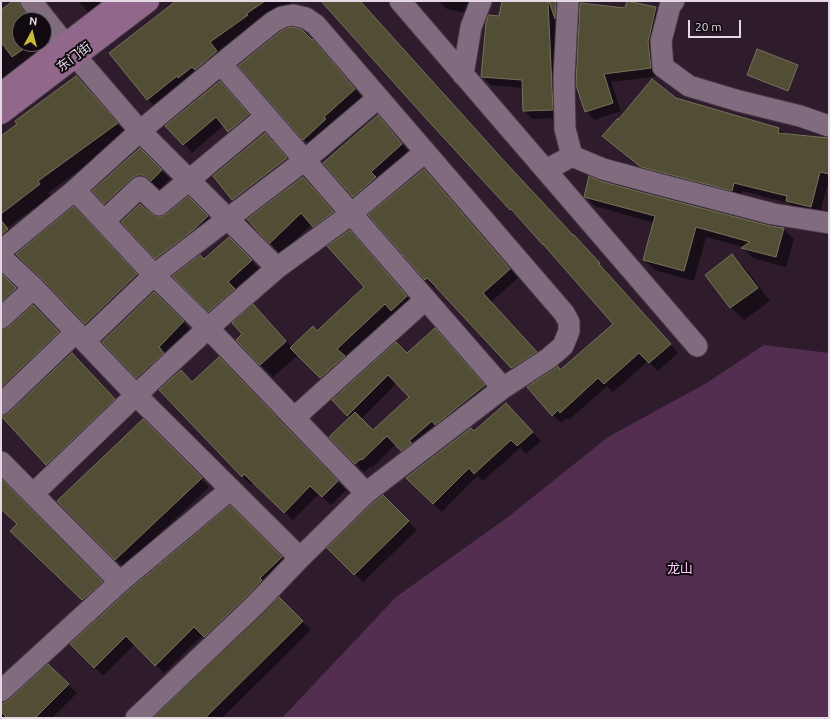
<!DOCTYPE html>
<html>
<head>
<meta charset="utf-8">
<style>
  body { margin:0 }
  #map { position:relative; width:830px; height:719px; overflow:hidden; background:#2e1c2c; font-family:Ubuntu,sans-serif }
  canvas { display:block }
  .frame { position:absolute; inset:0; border:2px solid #e4d8e3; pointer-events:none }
  .north { position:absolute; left:12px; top:12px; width:40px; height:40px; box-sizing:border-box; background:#110a11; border:1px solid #655c65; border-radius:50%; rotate:7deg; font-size:11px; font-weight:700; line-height:16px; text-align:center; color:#e4d8e3 }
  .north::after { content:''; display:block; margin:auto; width:14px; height:18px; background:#c9ba3a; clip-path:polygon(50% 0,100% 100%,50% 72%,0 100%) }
  .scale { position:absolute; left:688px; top:20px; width:53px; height:18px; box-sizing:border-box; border:2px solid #e4d8e3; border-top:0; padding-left:5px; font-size:12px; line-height:14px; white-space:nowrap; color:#e4d8e3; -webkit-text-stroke:3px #110a11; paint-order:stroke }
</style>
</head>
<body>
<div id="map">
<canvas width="830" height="719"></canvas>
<div class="frame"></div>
<div class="north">N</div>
<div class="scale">20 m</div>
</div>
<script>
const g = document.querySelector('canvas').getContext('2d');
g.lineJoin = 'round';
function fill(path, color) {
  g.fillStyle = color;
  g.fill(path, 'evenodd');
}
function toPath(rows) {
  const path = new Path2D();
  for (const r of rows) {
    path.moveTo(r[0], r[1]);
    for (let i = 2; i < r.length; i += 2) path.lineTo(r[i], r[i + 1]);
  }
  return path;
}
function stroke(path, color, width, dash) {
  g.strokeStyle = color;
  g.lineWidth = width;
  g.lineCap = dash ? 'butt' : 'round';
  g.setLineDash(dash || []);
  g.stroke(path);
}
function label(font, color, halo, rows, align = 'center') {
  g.font = font + ' Ubuntu,"Noto Sans SC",sans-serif';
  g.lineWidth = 4;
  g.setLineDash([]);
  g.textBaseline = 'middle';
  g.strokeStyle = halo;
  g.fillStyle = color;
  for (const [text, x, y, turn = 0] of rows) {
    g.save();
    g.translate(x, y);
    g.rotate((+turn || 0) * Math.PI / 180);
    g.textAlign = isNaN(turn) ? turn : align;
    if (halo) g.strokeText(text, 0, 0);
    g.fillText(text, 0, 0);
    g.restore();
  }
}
fill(toPath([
  [764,345,829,353,829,718,282,718,396,597,508,517,608,437,705,384]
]), '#542e51');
fill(toPath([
  [15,1,18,1,29,13,33,20,20,20,20,44,44,44,44,35,55,49,1,87,1,11],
  [78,1,115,1,94,18],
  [203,1,293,1,257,26,159,111,148,99],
  [323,1,360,1,514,173,574,237,583,244,607,272,606,273,678,353,658,371,648,361,613,392,607,386,569,420,567,418,561,423,553,415,561,371,614,324,552,252,511,210,422,113],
  [439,1,476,1,473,15,447,9],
  [503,1,565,1,563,26,556,19,561,118,532,119,524,110,523,88,491,85,482,76],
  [824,1,829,1,829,5],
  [655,8,664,16,659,76,611,82,621,111,594,120,586,111,626,9],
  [321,49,363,98,312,148,304,139],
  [76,77,128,135,48,193,51,196,8,227,16,237,1,249,1,137],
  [228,90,257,123,237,140,224,125,192,153,167,126],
  [675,99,779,129,785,134,829,144,829,180,819,215,796,209,789,203,742,191,740,199,651,175,612,144,604,136,618,119,619,121],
  [386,125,410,153,362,205,353,196],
  [273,142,295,167,242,208,214,176],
  [140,149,170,179,160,189,152,183,146,183,114,212,93,191],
  [424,170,518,278,491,302,544,361,521,376,436,286,434,288,426,280,370,215],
  [303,178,344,223,325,237,312,224,281,254,270,243],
  [600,182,770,227,783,229,794,239,786,267,753,258,743,248,744,247,706,237,694,281,655,270,644,260,654,223,595,206,585,196],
  [188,198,216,225,165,267,122,222,150,215,159,218,167,215],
  [82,216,145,284,94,332,48,284],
  [229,238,262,272,221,322,174,276,204,260],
  [359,241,416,307,330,388,298,355,273,377,261,365,287,342,292,347,317,332,366,287],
  [732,256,745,268,770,301,744,320,731,308,707,275],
  [1,275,24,297,1,316],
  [154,293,194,333,148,388,103,342],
  [45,317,69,343,1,411,1,333],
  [443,338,492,394,410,459,396,444,372,468,370,467,364,472,330,437,351,418,333,400,407,354],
  [397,383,411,397,373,431,361,419],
  [227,366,346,490,331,505,319,494,293,520,253,482,251,485,242,476],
  [88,371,131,416,63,481,47,464],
  [515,413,541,441,526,454,520,448,483,481,477,476,442,512,407,478,474,432],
  [143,421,209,487,124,567,58,501],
  [1,479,4,483,113,593,94,611,23,542,18,524,1,507],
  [383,497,417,530,363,582,329,548],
  [230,507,290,566,213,645,203,635,164,673,135,644,103,676,71,644],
  [279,599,311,630,222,718,155,718],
  [48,665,77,693,52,718,1,718,1,707,10,701]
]), '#0007');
const building = toPath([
  [13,1,18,1,22,8,31,20,20,20,20,44,31,44,12,57,1,42,1,10,13,1],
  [176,1,265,1,246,14,248,15,210,42,217,51,195,70,192,67,178,78,177,76,147,100,109,53,176,1],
  [321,1,360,1,506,163,573,235,574,235,600,263,599,264,671,344,649,363,639,353,604,384,598,378,560,413,558,410,552,416,527,387,558,366,560,370,613,324,543,244,543,245,511,209,510,210,422,114,321,1],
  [502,1,548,1,553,110,523,111,522,80,481,77,486,23,488,15,499,16,502,1],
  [549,1,556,1,555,19,549,1],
  [627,1,656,7,648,42,651,68,604,74,613,103,585,112,576,85,580,3,625,8,627,1],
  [293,27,301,29,312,40,313,39,355,89,324,117,326,119,303,140,238,66,280,32,286,28,293,27],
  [757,49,798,65,788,91,747,75,757,49],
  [76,76,118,123,38,181,40,184,1,214,1,136,17,124,15,121,76,76],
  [652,79,676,98,779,128,778,133,829,138,829,174,820,172,811,207,786,201,787,196,734,183,732,191,641,167,602,136,618,118,618,120,652,79],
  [220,81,249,114,228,132,216,117,183,145,165,126,220,81],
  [378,115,402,144,371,172,376,177,353,197,323,163,378,115],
  [265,133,287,158,232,200,213,176,265,133],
  [140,148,162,170,151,181,143,175,137,175,132,178,104,204,92,191,140,148],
  [424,169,510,269,483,293,537,352,511,368,435,286,427,278,425,280,368,215,424,169],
  [589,176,600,181,655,196,770,226,784,228,776,257,741,248,750,242,696,227,684,271,643,260,655,216,584,197,589,176],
  [303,177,334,212,313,227,301,213,269,244,247,219,303,177],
  [188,196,208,216,192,231,155,259,121,222,140,204,151,214,159,217,167,214,188,196],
  [74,206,137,274,85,324,43,280,16,254,74,206],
  [1,220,8,229,1,235,1,220],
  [350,230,407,296,391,311,385,304,337,349,345,356,320,378,290,348,313,326,317,331,364,287,327,246,350,230],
  [229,237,252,260,228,282,235,289,208,312,172,276,200,255,204,259,229,237],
  [732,254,758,288,730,308,705,275,732,254],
  [1,273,16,288,1,302,1,273],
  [154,292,184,321,159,347,164,353,136,378,102,342,154,292],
  [253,304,286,341,260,365,236,340,242,334,232,323,253,304],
  [33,305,59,332,1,387,1,330,9,327,33,305],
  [435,328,485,385,435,425,432,421,409,441,412,443,401,451,387,436,362,460,361,459,355,464,329,437,355,412,373,430,409,397,388,375,347,416,332,400,396,342,407,353,435,328],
  [72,353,115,399,46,465,1,416,9,413,72,353],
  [219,357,338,481,322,497,310,486,284,513,244,474,242,477,159,390,181,370,192,382,219,357],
  [506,403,533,432,517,446,511,440,474,474,469,468,433,504,406,478,471,428,474,431,506,403],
  [143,419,202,478,115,560,57,501,143,419],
  [1,479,103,582,82,600,10,531,17,524,1,509,1,479],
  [383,495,409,521,354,575,327,548,374,502,383,495],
  [230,505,282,557,260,578,262,580,247,596,204,637,194,627,155,666,126,636,94,668,70,644,128,591,230,505],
  [279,597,303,621,205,718,153,718,279,597],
  [48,664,69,684,35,718,7,718,1,712,1,705,9,700,48,664]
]);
fill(building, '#514e35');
stroke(building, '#767359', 1);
const street = toPath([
  [31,1,65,44,140,131,277,268],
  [400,1,697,346],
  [568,1,564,77,565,129,572,156],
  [674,1,670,6,661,41,663,67,689,86,739,101,800,116,829,126],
  [221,64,503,388],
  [463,75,471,27,481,1],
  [546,170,572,156,603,169,658,184,773,214,829,223],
  [75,190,154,275,208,328,366,493],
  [104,221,140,187,159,205,266,116],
  [1,251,75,190,140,131,221,64,273,22,282,17,293,15,306,18,316,25,564,313,569,322,569,331,563,346,549,358,503,388,366,493,300,558,255,605,136,718],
  [1,257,34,288,136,395,300,558],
  [1,318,34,288],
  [85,341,154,275,305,160,378,98],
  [1,404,76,332],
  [294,418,425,300],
  [1,462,120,582],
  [33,494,136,395,208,328,277,268,351,214,425,152],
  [1,691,120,582,231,489]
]);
const secondary = toPath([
  [1,94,122,1],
  [1,113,148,1]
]);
stroke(street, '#473846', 23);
stroke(secondary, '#473846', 24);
stroke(street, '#816b7e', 21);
stroke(secondary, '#91688c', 22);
label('13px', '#e4d8e3', '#110a11', [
  ["东门街",74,57,-37]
]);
label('13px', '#fdc9f7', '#110a11', [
  ["龙山",680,569]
]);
</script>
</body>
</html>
